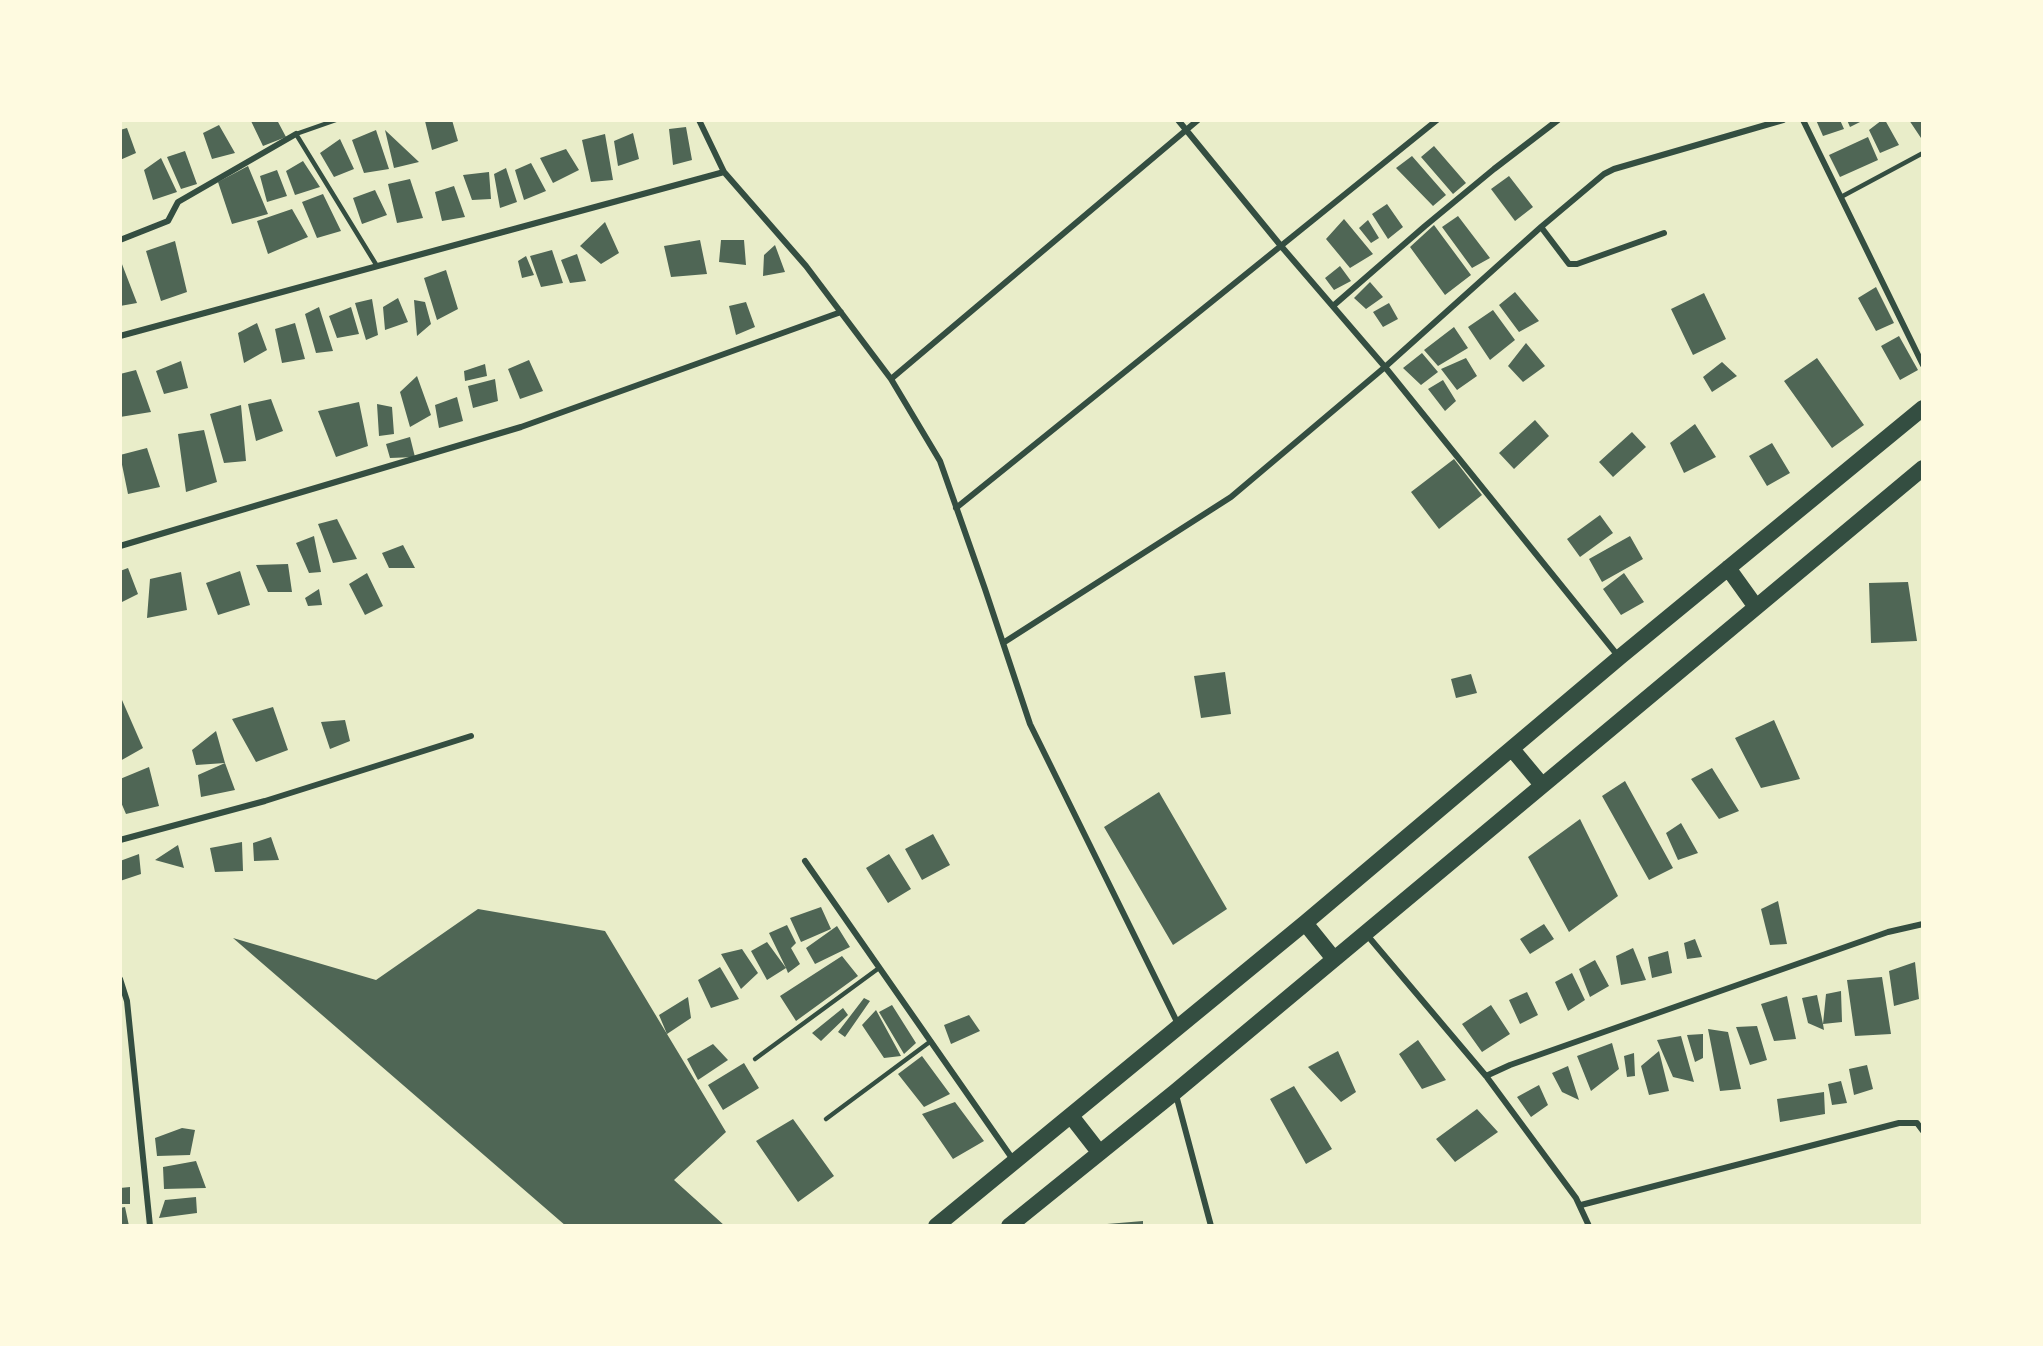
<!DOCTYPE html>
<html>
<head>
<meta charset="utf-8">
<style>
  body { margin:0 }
  #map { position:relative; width:2043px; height:1346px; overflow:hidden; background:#e9edc9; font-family:Poppins,sans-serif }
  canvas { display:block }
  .frame { position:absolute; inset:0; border:122px solid #fefae0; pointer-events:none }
</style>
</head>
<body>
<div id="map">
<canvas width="2043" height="1346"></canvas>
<div class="frame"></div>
</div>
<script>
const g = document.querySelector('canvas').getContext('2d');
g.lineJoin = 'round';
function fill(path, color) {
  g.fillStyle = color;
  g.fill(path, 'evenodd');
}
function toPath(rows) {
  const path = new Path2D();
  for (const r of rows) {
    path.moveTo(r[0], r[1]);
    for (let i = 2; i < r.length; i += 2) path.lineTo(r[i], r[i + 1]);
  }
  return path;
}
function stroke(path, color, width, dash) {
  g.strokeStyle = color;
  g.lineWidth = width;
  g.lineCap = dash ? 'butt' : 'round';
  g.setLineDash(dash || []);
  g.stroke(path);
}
fill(toPath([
  [253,120,277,120,286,137,263,146,251,121],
  [452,120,458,141,432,150,425,121],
  [1816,120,1840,120,1844,129,1823,136],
  [1847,120,1864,120,1850,127],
  [1882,120,1885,120,1899,145,1880,153,1869,130],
  [1909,120,1923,120,1923,137,1921,138],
  [219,125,235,153,212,159,203,133],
  [686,127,692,160,673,165,669,129],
  [127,128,136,153,120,160,120,130],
  [376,130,389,169,364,173,352,140],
  [385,130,419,162,394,168],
  [633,133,639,159,618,166,614,141],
  [605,134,613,180,591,182,582,140],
  [1868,137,1878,160,1840,177,1829,155],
  [340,139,354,169,334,177,320,153],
  [1434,146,1466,183,1453,194,1421,157],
  [566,149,579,170,553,183,540,158],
  [185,151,197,184,181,189,167,157],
  [1412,156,1446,195,1433,206,1396,168],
  [161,158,177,192,153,200,144,170],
  [303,161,320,187,295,195,286,171],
  [531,163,546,191,524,200,515,170],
  [248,166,268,214,232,224,218,182],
  [506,168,517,202,500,208,494,174],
  [277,170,287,196,267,202,260,176],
  [489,172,491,199,472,200,463,175],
  [1509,176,1533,207,1515,221,1491,189],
  [410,179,423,218,397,223,388,184],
  [454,186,465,217,442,221,435,192],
  [375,190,387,215,362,224,353,198],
  [323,194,341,231,317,238,302,202],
  [1387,204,1403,227,1388,239,1372,214],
  [292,209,308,237,268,254,257,221],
  [1458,216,1490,258,1472,268,1442,227],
  [1344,219,1373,254,1350,268,1326,239],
  [1368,220,1379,238,1371,243,1359,228],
  [605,222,619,253,601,264,580,246],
  [1434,225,1471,275,1445,295,1410,247],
  [700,240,707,274,671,277,664,246],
  [721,240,744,240,746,265,719,262],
  [175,241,187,292,161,301,146,251],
  [775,245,785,272,763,276,764,255],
  [552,250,563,283,541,287,530,256],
  [577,254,586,281,570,283,561,260],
  [526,256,534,275,522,278,518,261],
  [120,259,137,303,120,306],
  [1340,266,1351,281,1334,290,1325,278],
  [446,270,458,309,437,320,424,278],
  [1370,282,1383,297,1366,309,1354,298],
  [1876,287,1894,323,1876,331,1858,298],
  [1515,292,1539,321,1519,332,1499,305],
  [1704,293,1726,339,1693,355,1671,309],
  [398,298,408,322,385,330,383,307],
  [372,299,378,335,366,340,355,303],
  [414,300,425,302,431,324,417,336],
  [746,302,755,327,736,335,729,306],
  [1389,303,1398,319,1383,327,1373,312],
  [319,307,333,351,316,353,305,314],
  [351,307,359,334,337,338,329,316],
  [1493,310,1515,340,1490,360,1468,327],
  [257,323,267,350,244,363,238,333],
  [295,323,305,359,282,363,275,329],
  [1454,327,1468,348,1438,366,1424,350],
  [1899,336,1918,370,1900,380,1881,346],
  [1526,343,1545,366,1523,382,1508,366],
  [1422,353,1438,372,1421,385,1403,368],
  [1466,358,1477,376,1457,390,1441,369],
  [1817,358,1864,425,1832,448,1784,381],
  [529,360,543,391,520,399,508,369],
  [181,361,188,388,164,394,156,371],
  [1722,362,1737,376,1712,392,1703,377],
  [485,364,487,376,465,381,464,371],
  [136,370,151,412,120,417,120,374],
  [417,376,431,415,410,427,400,392],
  [495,379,498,401,473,408,468,386],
  [1443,380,1456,401,1445,411,1428,389],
  [457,397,463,421,439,428,435,405],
  [271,399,283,431,256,441,248,404],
  [359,402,368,446,336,457,318,411],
  [377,404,392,407,394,434,379,436],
  [241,405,246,461,224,463,210,414],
  [1535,420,1549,436,1514,469,1499,453],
  [1695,424,1716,457,1684,473,1670,443],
  [204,430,217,482,186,492,178,434],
  [1632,432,1646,447,1613,477,1599,462],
  [410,437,415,457,390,458,386,444],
  [1772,443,1790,473,1767,486,1749,456],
  [147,448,160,487,128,494,120,455],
  [1454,459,1482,495,1439,529,1411,492],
  [1600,515,1613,533,1580,557,1567,539],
  [337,519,357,559,333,563,318,524],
  [314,536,321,572,309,573,296,543],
  [1630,536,1643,559,1602,582,1589,559],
  [403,545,415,568,389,568,382,553],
  [288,564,292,592,268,592,256,565],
  [128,568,138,594,120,603,120,571],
  [240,571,250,605,218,615,206,583],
  [181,572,187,610,147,618,150,579],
  [367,573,383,606,365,615,349,584],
  [1624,573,1644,602,1621,615,1603,589],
  [1908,582,1917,641,1871,643,1869,583],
  [319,589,322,605,308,606,305,598],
  [1225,672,1231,714,1201,718,1194,676],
  [1471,674,1477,693,1456,698,1451,679],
  [122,700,143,748,120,761,120,701],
  [273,707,288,750,256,762,232,719],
  [345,720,350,741,330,749,321,722],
  [1774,720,1800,779,1761,788,1735,738],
  [216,731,225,763,196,765,192,750],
  [225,763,235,790,201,797,198,775],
  [149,767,159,806,126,814,120,800,120,779],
  [1712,768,1739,811,1719,819,1691,779],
  [1625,781,1673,868,1649,880,1602,796],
  [1159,792,1227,909,1173,945,1104,827],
  [1580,819,1618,896,1569,932,1528,857],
  [1681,823,1698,853,1678,860,1666,833],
  [933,834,950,865,922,880,905,849],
  [271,837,279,860,254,861,253,843],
  [242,842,243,871,215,872,210,848],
  [178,845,184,868,155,860],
  [139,854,141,874,120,881,120,861],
  [889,854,911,889,888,903,866,868],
  [1778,901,1787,944,1770,945,1761,909],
  [821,907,831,929,801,942,790,918],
  [478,909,605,931,726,1132,674,1180,725,1226,566,1226,233,938,376,980],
  [1544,924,1554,939,1530,954,1520,939],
  [787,925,796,943,791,948,800,964,788,973,786,968,767,980,751,951,767,942,786,968,769,933],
  [837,926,850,947,815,964,806,948],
  [1695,939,1702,957,1687,959,1684,943],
  [1633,948,1646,980,1621,985,1616,956],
  [742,949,758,973,741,989,721,954],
  [1668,951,1672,973,1652,978,1648,957],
  [842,956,858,976,796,1021,780,996],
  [1595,960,1609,986,1590,997,1579,969],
  [1915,962,1919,999,1894,1006,1889,971],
  [720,967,739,999,711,1008,698,980],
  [1572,973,1585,1000,1568,1011,1555,982],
  [1882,977,1891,1034,1855,1036,1847,980],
  [1841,991,1842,1022,1823,1024,1826,994],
  [1527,992,1538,1015,1520,1024,1509,1000],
  [1817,995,1823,1024,1824,1030,1808,1023,1802,998],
  [1787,996,1796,1039,1774,1041,1761,1004],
  [688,997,691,1018,667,1034,659,1015],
  [864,998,870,1001,845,1037,838,1032],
  [892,1005,916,1043,904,1054,879,1012],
  [1491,1005,1510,1034,1482,1052,1462,1024],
  [843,1008,848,1015,821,1041,812,1033],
  [876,1010,901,1056,884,1058,862,1025],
  [969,1015,980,1031,951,1044,944,1025],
  [1757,1026,1767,1060,1750,1065,1736,1027],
  [1708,1029,1728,1032,1741,1089,1720,1091],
  [1703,1034,1703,1058,1695,1062,1687,1035],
  [1681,1036,1694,1082,1673,1077,1657,1040],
  [1418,1040,1446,1080,1422,1089,1399,1054],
  [1612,1043,1619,1069,1591,1091,1577,1056],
  [713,1044,728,1060,698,1080,687,1059],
  [1338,1051,1356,1092,1341,1102,1308,1067],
  [1659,1051,1669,1091,1649,1095,1641,1066],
  [1634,1053,1635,1076,1627,1077,1624,1056],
  [922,1056,950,1094,924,1107,898,1074],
  [744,1063,759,1088,723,1110,708,1085],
  [1867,1065,1873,1089,1854,1095,1849,1069],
  [1568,1066,1579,1100,1562,1092,1552,1073],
  [1841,1081,1847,1103,1832,1105,1828,1084],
  [1539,1085,1548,1105,1531,1117,1517,1097],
  [1294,1086,1332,1149,1306,1164,1270,1099],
  [1824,1092,1825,1114,1780,1122,1777,1099],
  [955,1102,984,1141,953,1159,922,1114],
  [1477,1109,1498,1132,1455,1162,1436,1139],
  [793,1119,834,1176,798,1202,756,1141],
  [182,1128,195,1130,190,1155,157,1156,155,1138],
  [196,1161,206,1188,164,1189,163,1167],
  [130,1187,130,1204,120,1204,120,1188],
  [196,1197,197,1213,159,1218,165,1200],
  [125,1207,129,1226,120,1226,120,1208],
  [1143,1221,1143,1226,1108,1226,1107,1224]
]), '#4f6655');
stroke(toPath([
  [336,120,296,134,377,266],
  [1841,197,1923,153],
  [755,1059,879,968],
  [826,1119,931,1041]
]), '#344e41', 4.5);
stroke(toPath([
  [699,120,724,172,806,266,891,379,940,461,985,589,1030,724,1179,1026],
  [1178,120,1281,246,1385,367,1619,657],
  [1803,120,1923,365],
  [1541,227,1569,264,1577,264,1664,233],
  [120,240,168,221,178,202,296,134],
  [1333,306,1425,226,1494,169,1558,120],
  [120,336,724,172],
  [891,379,1198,120],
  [956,508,1437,120],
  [120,546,521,427,841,312],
  [1003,643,1231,497,1385,367,1541,227,1604,174,1614,169,1783,120],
  [120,840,265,801,471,736],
  [805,861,1014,1161],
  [1367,935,1486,1076,1576,1198,1589,1226],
  [120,979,127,1001,150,1226],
  [1486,1076,1510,1065,1888,932,1923,924],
  [1176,1095,1211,1226],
  [1581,1205,1899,1123,1917,1123,1923,1131]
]), '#344e41', 6);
stroke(toPath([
  [1728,568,1756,607],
  [1512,749,1542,785],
  [1305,923,1334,959],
  [1071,1116,1099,1152],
  [936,1226,1305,923,1620,657,1923,408],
  [1009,1226,1175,1092,1923,468]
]), '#344e41', 16);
</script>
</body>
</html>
